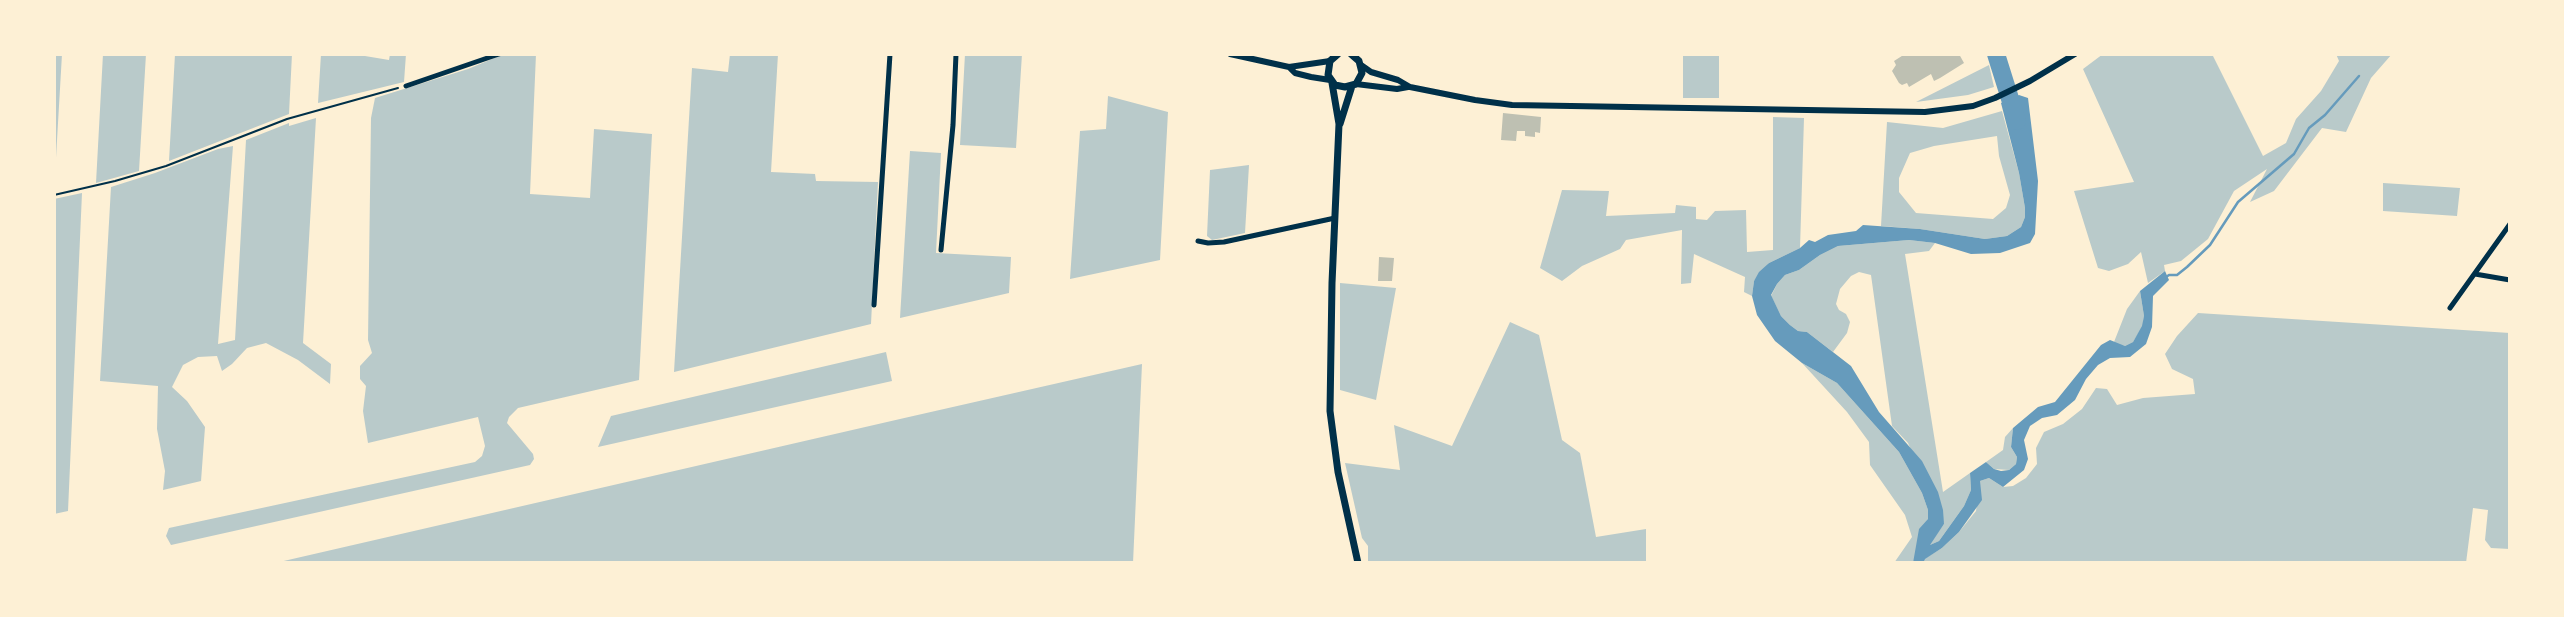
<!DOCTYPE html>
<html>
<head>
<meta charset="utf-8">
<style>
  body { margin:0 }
  #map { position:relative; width:2564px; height:617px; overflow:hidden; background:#fdf0d5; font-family:"Open Sans",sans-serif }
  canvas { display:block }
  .frame { position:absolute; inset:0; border:56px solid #fdf0d5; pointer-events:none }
</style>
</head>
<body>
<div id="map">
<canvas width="2564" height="617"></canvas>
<div class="frame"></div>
</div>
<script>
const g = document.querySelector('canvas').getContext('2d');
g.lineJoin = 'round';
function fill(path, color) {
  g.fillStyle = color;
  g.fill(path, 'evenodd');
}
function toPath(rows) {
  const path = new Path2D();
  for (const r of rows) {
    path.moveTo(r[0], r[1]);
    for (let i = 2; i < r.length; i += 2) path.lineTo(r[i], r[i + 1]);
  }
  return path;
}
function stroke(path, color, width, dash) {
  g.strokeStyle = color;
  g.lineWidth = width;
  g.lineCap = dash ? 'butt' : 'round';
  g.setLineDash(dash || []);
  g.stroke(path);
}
fill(toPath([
  [54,54,62,54,54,192],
  [103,54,146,54,139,171,96,183],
  [175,54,292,54,289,114,169,161],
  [321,54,353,54,389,60,390,54,406,54,404,82,318,103],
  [504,54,536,54,530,194,590,198,594,129,652,134,639,380,518,408,509,417,507,423,533,454,534,459,530,465,171,545,166,536,169,528,475,462,482,456,485,446,478,417,368,443,363,411,366,386,360,379,360,366,372,353,368,340,371,118,375,98,468,69],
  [730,54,778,54,771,172,815,174,816,181,878,182,871,324,674,372,692,68,728,72],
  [965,54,1022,54,1016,148,960,145],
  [1683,54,1719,54,1719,98,1683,98],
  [2103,54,2212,54,2263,156,2286,143,2296,119,2321,91,2339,61,2336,54,2392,54,2371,78,2346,132,2322,128,2274,191,2250,202,2267,169,2234,191,2208,239,2181,261,2164,265,2165,271,2148,283,2141,252,2128,264,2109,271,2098,268,2074,191,2134,182,2083,69],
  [1989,65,1994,87,1968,95,1916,102],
  [1108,96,1168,112,1160,260,1070,279,1080,131,1106,129],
  [2002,111,2019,173,2025,208,2025,217,2021,227,2007,236,1985,239,1920,229,1881,226,1887,122,1943,128],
  [1997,136,1999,156,2010,195,2006,208,1993,219,1916,213,1899,192,1899,178,1910,153,1934,146],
  [1773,117,1804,118,1800,248,1769,263,1754,281,1752,296,1744,292,1745,277,1694,254,1691,283,1681,284,1682,230,1626,240,1620,249,1582,266,1562,281,1540,268,1562,190,1609,191,1606,216,1675,213,1676,205,1696,207,1696,219,1707,220,1715,211,1746,210,1747,252,1773,250],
  [316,118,303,343,331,364,330,384,298,360,266,343,247,348,232,364,222,371,217,356,198,357,183,365,172,387,187,401,205,427,201,481,163,490,165,471,157,429,158,386,100,381,111,187,155,173,218,149,233,146,218,344,235,340,246,140,289,123,289,126],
  [910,151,941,153,936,253,1011,257,1009,293,900,318],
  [1249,165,1245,233,1212,240,1207,236,1210,170],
  [2383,183,2460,188,2457,216,2383,211],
  [82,193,68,511,54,514,54,199],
  [1909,240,1935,243,1929,251,1905,254,1943,492,1970,473,1971,490,1964,506,1939,541,1928,546,1944,524,1908,443,1892,426,1871,275,1859,272,1851,276,1840,289,1836,304,1839,310,1846,314,1850,322,1847,333,1833,352,1807,332,1798,331,1790,325,1781,316,1771,296,1777,284,1785,275,1799,270,1820,255,1838,246],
  [1340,283,1396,288,1376,400,1340,390],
  [2140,291,2144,316,2143,326,2133,342,2125,346,2119,345,2114,342,2127,309],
  [2198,313,2510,333,2510,549,2491,548,2485,540,2488,510,2473,508,2466,563,1923,563,1924,559,1942,548,1959,532,1976,511,1980,481,1989,478,2003,487,2013,486,2026,478,2037,464,2036,448,2044,432,2063,424,2082,409,2096,388,2107,389,2117,405,2143,398,2195,394,2193,379,2172,369,2165,354,2177,336],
  [1510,322,1539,335,1562,440,1580,453,1596,537,1646,529,1646,563,1368,563,1368,546,1362,538,1345,463,1400,470,1394,425,1452,446],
  [886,352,892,381,598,447,611,416],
  [1802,363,1837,383,1899,452,1922,493,1928,510,1928,519,1913,563,1894,563,1912,537,1905,515,1870,465,1869,442,1847,412],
  [1142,364,1133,563,275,563,900,419],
  [2013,428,2011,447,2017,457,2016,464,2009,470,1994,469,1986,462,2003,450,2005,437]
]), '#b9caca');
fill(toPath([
  [2019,95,2028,98,2038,181,2035,234,2030,243,2000,253,1971,254,1935,243,1909,240,1838,246,1820,255,1799,270,1785,275,1777,284,1771,295,1781,316,1790,325,1798,331,1807,332,1851,366,1879,412,1922,461,1938,492,1943,510,1944,524,1930,545,1939,541,1964,506,1971,490,1970,473,1986,462,1994,469,2001,471,2009,470,2016,464,2017,457,2011,447,2013,428,2038,407,2055,402,2101,345,2110,340,2125,346,2133,342,2142,326,2144,316,2140,291,2165,271,2169,280,2153,296,2152,327,2146,344,2130,357,2110,358,2098,365,2086,379,2075,400,2057,415,2042,418,2030,426,2024,440,2028,459,2024,470,2003,487,1989,478,1980,481,1982,500,1959,532,1942,548,1925,559,1923,563,1913,563,1919,529,1928,519,1928,510,1922,493,1899,452,1837,383,1802,363,1775,341,1757,315,1752,296,1754,281,1759,272,1769,263,1800,248,1809,240,1815,242,1828,235,1856,231,1863,225,1920,229,1985,239,2007,236,2021,227,2025,217,2025,208,2019,173,2001,103]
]), '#669bbc');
stroke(toPath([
  [2166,277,2169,275,2177,275,2187,267,2210,245,2238,202,2294,154,2309,128,2325,115,2359,76]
]), '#669bbc', 2.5);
stroke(toPath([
  [1996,54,2017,121]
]), '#669bbc', 18);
fill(toPath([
  [1905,54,1959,54,1964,63,1940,78,1934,81,1931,74,1909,87,1907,83,1902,85,1899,83,1892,71,1896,65,1894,61],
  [1503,113,1541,117,1540,133,1535,132,1535,137,1525,136,1525,131,1517,131,1516,141,1501,140],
  [1379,257,1394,258,1392,281,1378,281]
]), '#bec0b2');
stroke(toPath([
  [54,195,115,181,166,166,287,119,398,88]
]), '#003049', 2);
stroke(toPath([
  [406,86,499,54],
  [1198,241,1208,243,1224,242,1335,218],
  [941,250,953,125,956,54],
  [2475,274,2510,280],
  [874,305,890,54],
  [2450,308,2510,224]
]), '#003049', 5);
stroke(toPath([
  [1230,54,1289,67,1295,73,1311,77,1330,80],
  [1361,65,1371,72,1398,80,1410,87,1475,100,1512,105,1925,112,1973,106,1995,98,2030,81,2075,54],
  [1289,67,1330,61],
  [1356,84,1397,89,1408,87]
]), '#003049', 6);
stroke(toPath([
  [1338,54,1330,61,1328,75,1335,85,1345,87,1356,84,1362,73,1359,61,1351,54],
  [1332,83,1339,124,1332,283,1330,411,1338,472,1358,563],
  [1340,124,1352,86]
]), '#003049', 7);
</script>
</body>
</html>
